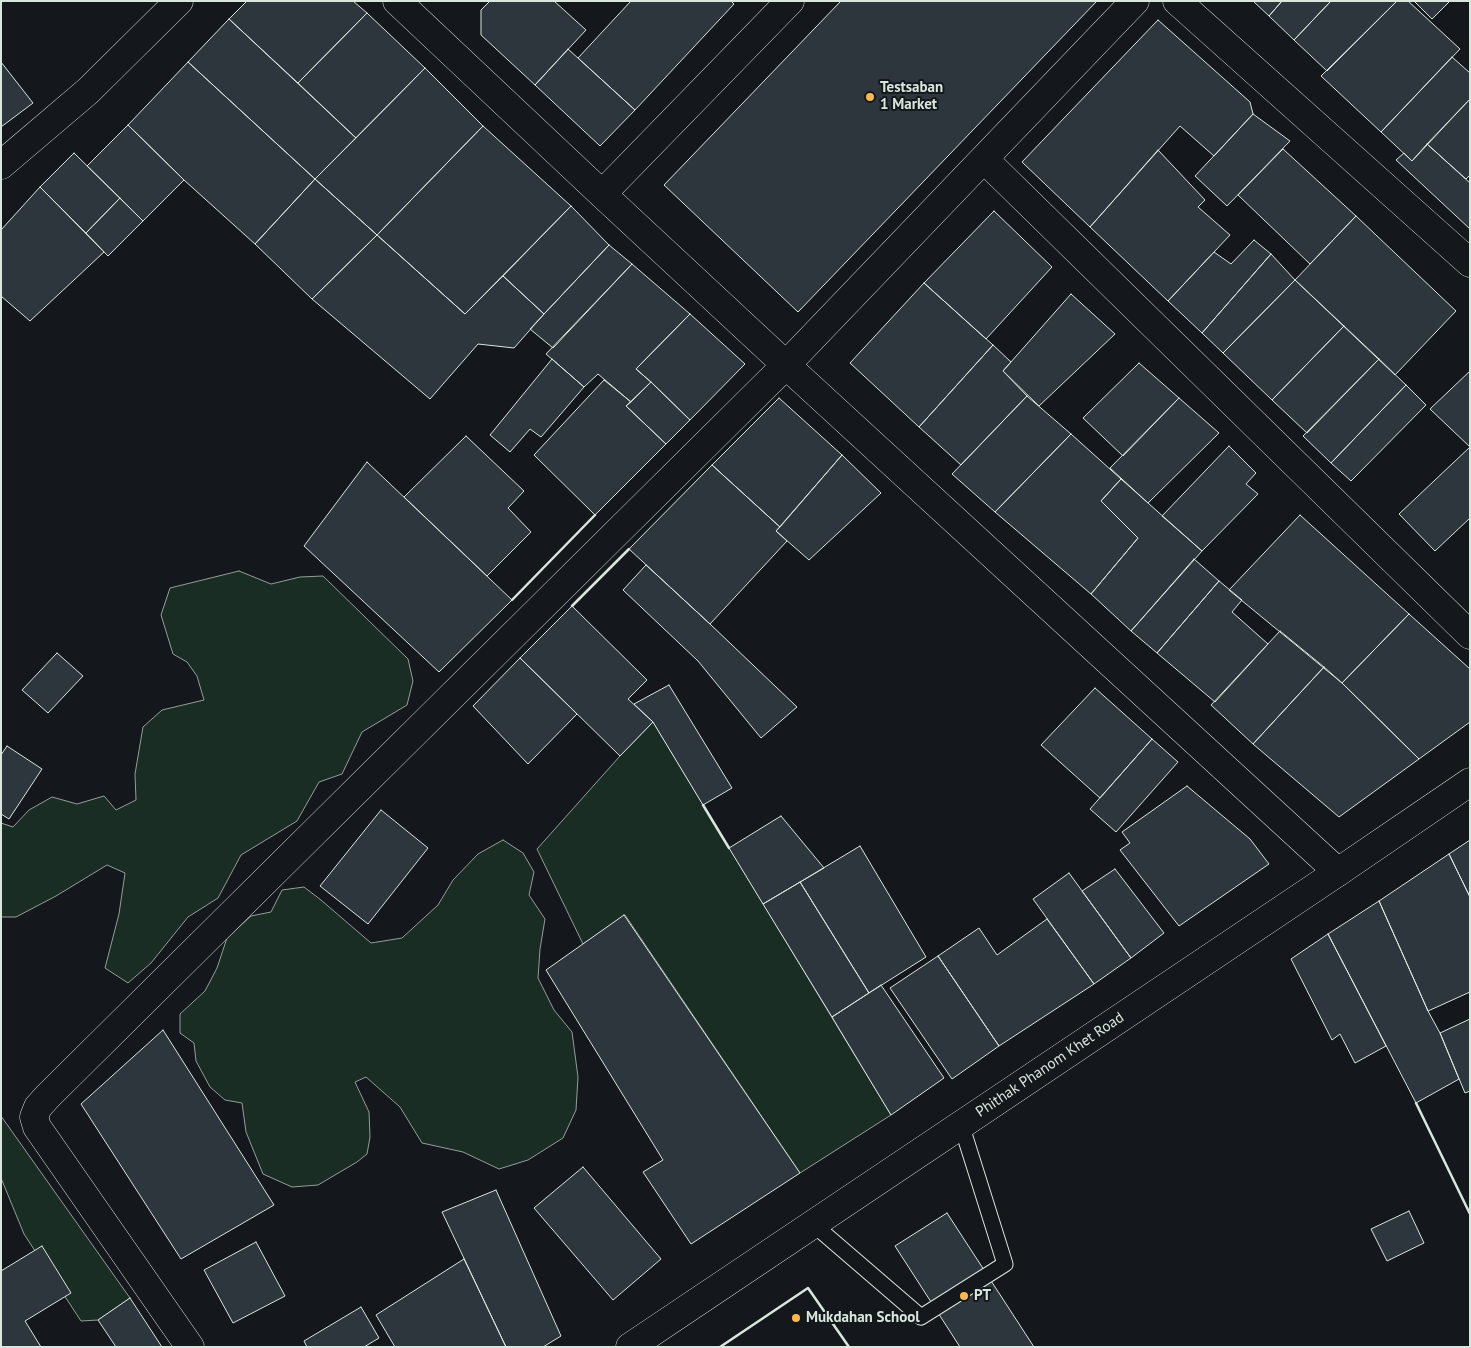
<!DOCTYPE html>
<html>
<head>
<meta charset="utf-8">
<style>
  body { margin:0 }
  #map { position:relative; width:1471px; height:1348px; overflow:hidden; background:#14181c; font-family:"PT Sans",sans-serif }
  canvas { display:block }
  .frame { position:absolute; inset:0; border:2px solid #d8e6dc; pointer-events:none }
</style>
</head>
<body>
<div id="map">
<canvas width="1471" height="1348"></canvas>
<div class="frame"></div>
</div>
<script>
const g = document.querySelector('canvas').getContext('2d');
g.lineJoin = 'round';
function fill(path, color) {
  g.fillStyle = color;
  g.fill(path, 'evenodd');
}
function toPath(rows) {
  const path = new Path2D();
  for (const r of rows) {
    path.moveTo(r[0], r[1]);
    for (let i = 2; i < r.length; i += 2) path.lineTo(r[i], r[i + 1]);
  }
  return path;
}
function stroke(path, color, width, dash) {
  g.strokeStyle = color;
  g.lineWidth = width;
  g.lineCap = dash ? 'butt' : 'round';
  g.setLineDash(dash || []);
  g.stroke(path);
}
function label(font, color, halo, rows, align = 'center') {
  g.font = font + ' "PT Sans",sans-serif';
  g.lineWidth = 4;
  g.setLineDash([]);
  g.textBaseline = 'middle';
  g.strokeStyle = halo;
  g.fillStyle = color;
  for (const [text, x, y, turn = 0] of rows) {
    g.save();
    g.translate(x, y);
    g.rotate((+turn || 0) * Math.PI / 180);
    g.textAlign = isNaN(turn) ? turn : align;
    if (halo) g.strokeText(text, 0, 0);
    g.fillText(text, 0, 0);
    g.restore();
  }
}
const green = toPath([
  [239,571,271,584,300,577,323,576,408,659,413,681,407,705,362,732,342,774,319,782,297,821,241,855,218,898,188,917,151,963,128,983,105,968,119,914,125,873,107,865,56,896,16,917,1,917,1,823,13,827,29,810,52,797,77,804,104,796,116,810,136,800,135,774,143,727,162,710,204,700,197,676,187,662,173,654,161,615,170,588,239,571],
  [653,722,891,1115,800,1173,625,915,583,944,537,849,620,756,653,722],
  [503,840,523,853,534,872,529,895,545,919,540,949,538,978,554,1010,572,1032,578,1077,576,1110,563,1138,528,1160,499,1169,463,1152,422,1143,400,1107,366,1077,355,1082,369,1112,370,1137,367,1154,357,1162,318,1185,292,1187,263,1174,246,1132,242,1103,225,1100,210,1087,196,1061,194,1043,180,1033,180,1014,205,991,217,968,227,938,251,916,271,912,282,890,304,887,321,900,371,943,402,938,438,905,453,880,478,854,503,840],
  [1,1116,130,1298,98,1320,81,1321,24,1234,1,1178,1,1116]
]);
fill(green, '#1a2d24');
stroke(green, '#939e99', 1);
const building = toPath([
  [247,1,353,1,367,13,298,83,229,19,247,1],
  [490,1,554,1,586,30,535,85,481,35,481,10,490,1],
  [631,1,731,1,734,4,635,110,578,58,631,1],
  [841,1,1097,1,798,312,664,185,841,1],
  [1253,1,1282,1,1269,16,1253,1],
  [1282,1,1331,1,1294,40,1269,16,1282,1],
  [1331,1,1397,1,1327,71,1294,40,1331,1],
  [1397,1,1408,1,1460,49,1381,132,1321,76,1397,1],
  [1414,1,1450,1,1432,19,1414,1],
  [367,13,425,68,356,138,298,83,367,13],
  [229,19,356,138,315,179,188,62,229,19],
  [1158,20,1250,102,1253,114,1214,156,1180,126,1090,227,1022,162,1158,20],
  [568,49,635,110,600,146,535,85,568,49],
  [1452,57,1470,73,1470,99,1412,161,1381,132,1452,57],
  [1,62,33,103,1,127,1,62],
  [188,62,315,179,255,244,184,180,128,125,188,62],
  [425,68,483,126,377,235,315,179,425,68],
  [1470,99,1470,175,1466,179,1427,144,1470,99],
  [1253,114,1290,141,1227,206,1195,176,1253,114],
  [128,125,184,180,143,221,87,166,128,125],
  [483,126,571,206,465,314,377,235,483,126],
  [1427,144,1470,183,1470,229,1396,160,1404,153,1412,161,1427,144],
  [1283,149,1356,216,1310,264,1238,195,1283,149],
  [1158,150,1205,200,1198,207,1230,235,1168,301,1090,227,1158,150],
  [74,153,120,198,86,233,40,187,74,153],
  [315,179,377,235,312,299,255,244,315,179],
  [40,187,104,252,30,321,1,296,1,230,40,187],
  [120,198,143,221,108,256,86,233,120,198],
  [571,206,609,245,544,314,503,276,571,206],
  [994,211,1052,267,986,339,924,283,994,211],
  [1356,216,1456,311,1395,375,1295,280,1356,216],
  [377,235,465,314,503,276,544,314,514,348,478,344,430,399,312,299,377,235],
  [1254,240,1271,254,1202,333,1168,301,1214,252,1231,264,1254,240],
  [609,245,632,264,553,348,530,329,609,245],
  [1271,254,1295,280,1223,353,1202,333,1271,254],
  [632,264,690,314,636,369,651,382,631,402,598,374,584,387,546,354,632,264],
  [1295,280,1344,326,1272,400,1223,353,1295,280],
  [924,283,993,345,919,427,850,363,924,283],
  [1071,294,1115,334,1039,406,1003,371,1071,294],
  [690,314,745,364,690,420,651,382,636,369,690,314],
  [1344,326,1379,359,1307,433,1272,400,1344,326],
  [993,345,1011,362,1003,371,1027,396,961,465,919,427,993,345],
  [552,359,584,387,541,437,530,429,510,452,490,435,552,359],
  [1379,359,1406,385,1331,463,1303,436,1379,359],
  [1139,363,1179,398,1123,456,1083,418,1139,363],
  [1470,371,1470,447,1430,409,1470,371],
  [604,380,631,402,626,406,666,444,595,515,534,455,604,380],
  [651,382,690,420,666,444,626,406,651,382],
  [1406,385,1426,405,1351,481,1331,463,1406,385],
  [1027,396,1071,434,995,512,952,474,1027,396],
  [779,398,842,455,780,527,712,465,779,398],
  [1179,398,1219,433,1148,503,1110,468,1179,398],
  [1071,434,1121,479,1101,501,1138,538,1091,594,995,512,1071,434],
  [466,436,524,491,508,508,531,532,487,576,404,497,466,436],
  [1229,446,1256,473,1246,484,1258,494,1202,551,1162,516,1229,446],
  [1470,447,1470,518,1435,551,1399,514,1470,447],
  [842,455,881,493,809,560,776,531,842,455],
  [367,462,512,600,439,672,304,546,367,462],
  [712,465,780,527,776,531,787,541,710,624,629,549,712,465],
  [1121,479,1202,551,1131,631,1091,594,1138,538,1101,501,1121,479],
  [1300,515,1409,614,1342,683,1229,590,1300,515],
  [1194,559,1219,581,1157,653,1131,631,1194,559],
  [646,565,710,624,797,707,761,738,698,661,623,590,646,565],
  [1219,581,1242,600,1232,612,1268,644,1215,702,1157,653,1219,581],
  [572,606,647,680,628,699,653,722,620,756,520,658,572,606],
  [1409,614,1470,669,1470,722,1419,759,1342,683,1409,614],
  [1280,631,1324,667,1253,744,1211,705,1280,631],
  [57,653,83,676,48,713,22,690,57,653],
  [520,658,577,714,528,764,473,706,520,658],
  [1324,667,1342,683,1419,759,1339,817,1253,744,1324,667],
  [669,685,732,788,703,805,653,722,634,704,669,685],
  [1095,688,1152,739,1100,798,1041,745,1095,688],
  [1152,739,1178,762,1116,832,1090,809,1152,739],
  [7,746,42,769,9,819,1,814,1,755,7,746],
  [1187,786,1250,839,1269,864,1179,926,1120,850,1130,843,1122,832,1187,786],
  [381,810,428,848,368,924,320,886,381,810],
  [781,816,824,868,763,904,729,848,781,816],
  [1470,840,1470,897,1449,854,1470,840],
  [860,846,926,957,869,993,800,882,860,846],
  [1449,854,1470,897,1470,992,1428,1011,1379,901,1449,854],
  [1115,869,1164,933,1131,958,1082,891,1115,869],
  [1069,873,1131,958,1094,984,1033,899,1069,873],
  [800,882,869,993,832,1017,763,904,800,882],
  [1379,901,1428,1011,1440,1033,1459,1079,1416,1103,1328,934,1379,901],
  [624,915,800,1173,691,1244,643,1172,663,1160,546,970,624,915],
  [1047,919,1094,984,999,1046,938,956,979,928,997,955,1047,919],
  [1328,934,1386,1046,1355,1063,1340,1034,1332,1040,1291,959,1328,934],
  [938,956,999,1046,952,1079,890,988,938,956],
  [881,985,944,1078,891,1115,832,1017,881,985],
  [1470,1019,1470,1091,1465,1093,1440,1033,1470,1019],
  [163,1030,274,1205,181,1259,81,1104,163,1030],
  [583,1167,661,1259,613,1300,534,1208,583,1167],
  [496,1190,561,1336,543,1347,506,1347,442,1212,496,1190],
  [1409,1211,1424,1243,1387,1261,1371,1229,1409,1211],
  [947,1213,1034,1347,960,1347,895,1246,947,1213],
  [256,1242,285,1296,233,1323,204,1270,256,1242],
  [42,1246,71,1293,25,1321,41,1347,1,1347,1,1271,42,1246],
  [464,1259,506,1347,395,1347,376,1315,464,1259],
  [130,1298,162,1347,116,1347,98,1320,130,1298],
  [361,1307,379,1338,364,1347,307,1347,304,1341,361,1307]
]);
fill(building, '#2c363c');
stroke(building, '#d8e6dc', 1);
const lane = toPath([
  [813,1224,921,1317,1005,1264,961,1124]
]);
const street = toPath([
  [397,1,602,194,786,365,1338,872],
  [1177,1,1470,263],
  [984,159,1470,635],
  [1,165,88,91,179,1],
  [602,194,790,1],
  [190,1347,37,1127,34,1117,38,1107,48,1096,786,365,1135,1]
]);
const primary = toPath([
  [630,1347,1338,872,1470,782]
]);
stroke(lane, '#d8e6dc', 17);
stroke(street, '#d8e6dc', 29);
stroke(primary, '#d8e6dc', 29);
stroke(lane, '#14181c', 15);
stroke(street, '#14181c', 28);
stroke(primary, '#14181c', 28);
stroke(toPath([
  [512,600,595,515],
  [572,606,629,549],
  [703,805,729,848],
  [1416,1103,1470,1214],
  [720,1347,808,1288,849,1347]
]), '#d8e6dc', 2.5);
for (const [x, y, r, color] of [
  [870,97,5,"#ffb74d"],
  [964,1296,5,"#ffb74d"],
  [796,1318,5,"#ffb74d"]
]) {
  const dot = new Path2D();
  dot.arc(x, y, r, 0, 2 * Math.PI);
  g.fillStyle = color;
  g.fill(dot);
  stroke(dot, '#14181c', 2);
}
label('bold 15px', '#d8e6dc', '#14181c', [
  ["Testsaban",880,88],
  ["1 Market",880,105],
  ["PT",974,1296],
  ["Mukdahan School",806,1318]
], 'left');
label('15px', '#d8e6dc', '#14181c', [
  ["Phithak Phanom Khet Road",1050,1065,-34]
]);
</script>
</body>
</html>
